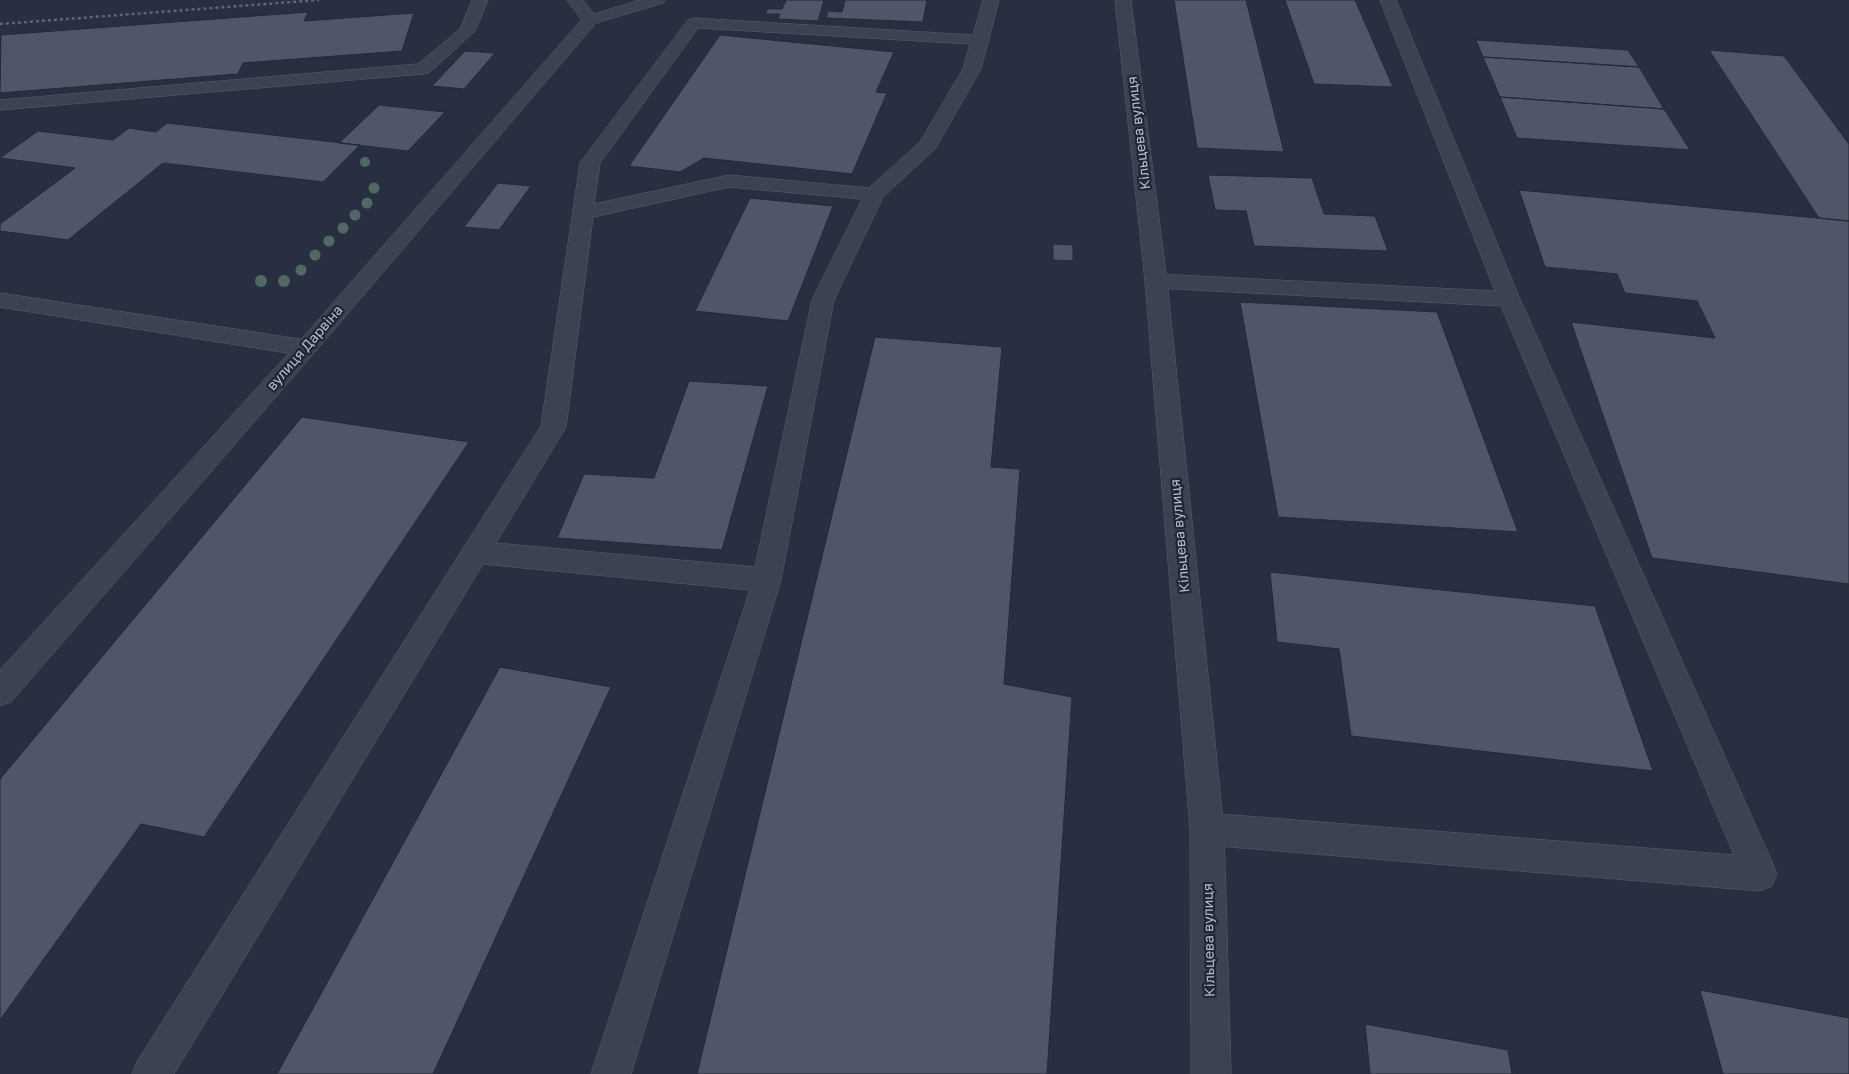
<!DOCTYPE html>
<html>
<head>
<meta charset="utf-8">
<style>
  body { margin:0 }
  canvas { display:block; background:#282f40 }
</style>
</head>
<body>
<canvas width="1849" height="1074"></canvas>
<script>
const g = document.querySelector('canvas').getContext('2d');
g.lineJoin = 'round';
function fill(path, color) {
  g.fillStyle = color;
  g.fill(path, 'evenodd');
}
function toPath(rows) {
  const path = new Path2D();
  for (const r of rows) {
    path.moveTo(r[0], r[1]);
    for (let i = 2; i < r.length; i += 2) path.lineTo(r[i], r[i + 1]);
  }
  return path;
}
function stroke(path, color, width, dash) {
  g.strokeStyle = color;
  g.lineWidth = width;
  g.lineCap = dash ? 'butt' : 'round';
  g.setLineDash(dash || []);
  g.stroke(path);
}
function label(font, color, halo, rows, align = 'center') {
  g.font = font + ' "Golos Text",sans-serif';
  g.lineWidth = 4.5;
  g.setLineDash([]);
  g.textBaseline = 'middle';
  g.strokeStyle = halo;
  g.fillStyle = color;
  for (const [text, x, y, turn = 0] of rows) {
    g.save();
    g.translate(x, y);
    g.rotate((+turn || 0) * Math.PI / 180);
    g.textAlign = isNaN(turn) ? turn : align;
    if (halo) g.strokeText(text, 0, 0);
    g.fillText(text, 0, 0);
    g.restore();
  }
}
const building = toPath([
  [786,0,824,0,818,21,778,19,780,14,765,14,768,9,782,9,786,0],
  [845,0,927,0,923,22,826,18,828,11,842,12,845,0],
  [1174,0,1246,0,1284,152,1197,148,1174,0],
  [1285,0,1355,0,1393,87,1314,84,1285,0],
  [308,12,304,21,414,13,402,51,243,63,238,74,0,93,1,35,308,12],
  [720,35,894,52,876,92,887,93,852,174,704,158,680,172,629,166,720,35],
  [1476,40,1628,50,1639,67,1483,57,1476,40],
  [1709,50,1784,56,1849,144,1849,221,1819,218,1709,50],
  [465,51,495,53,464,89,432,86,465,51],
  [1483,57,1639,67,1664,109,1500,97,1483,57],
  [1500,97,1664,109,1690,150,1517,138,1500,97],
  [379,105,445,112,408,151,339,143,379,105],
  [167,123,360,145,323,182,163,163,68,240,0,231,0,224,75,168,0,158,38,131,113,140,129,128,156,132,167,123],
  [1208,175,1312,178,1324,214,1375,216,1388,251,1254,246,1246,211,1215,210,1208,175],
  [498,183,531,186,499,230,464,227,498,183],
  [1519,190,1849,221,1849,584,1652,558,1571,322,1715,338,1697,301,1625,293,1617,274,1545,267,1519,190],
  [750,198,833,206,788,321,695,311,750,198],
  [1053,244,1073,245,1073,261,1053,260,1053,244],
  [1240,302,1437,312,1518,532,1278,517,1240,302],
  [875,337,1002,347,991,467,1020,469,1004,684,1072,697,1047,1074,697,1074,875,337],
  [689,381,768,386,722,550,557,538,584,474,654,478,689,381],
  [302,417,469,442,204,837,141,824,0,1020,0,779,302,417],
  [1270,572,1595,606,1653,771,1351,736,1339,649,1277,642,1270,572],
  [500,667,611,687,433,1074,277,1074,500,667],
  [1700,990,1849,1018,1849,1074,1723,1074,1700,990],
  [1365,1024,1508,1050,1512,1074,1370,1074,1365,1024]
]);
fill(building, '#4e5668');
stroke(building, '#222837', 1);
const service = toPath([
  [472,0,488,0,475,31,429,73,423,74,0,110,0,100,418,64,460,29,472,0],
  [983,0,999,0,981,69,935,149,883,197,834,300,781,580,631,1074,591,1074,750,590,483,564,174,1074,132,1074,138,1060,541,426,580,163,688,20,694,18,973,35,983,0],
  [698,28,970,44,963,69,920,142,869,188,729,175,594,204,600,163,698,28],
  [729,187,862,199,812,300,755,567,496,543,566,427,593,217,729,187],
  [1380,0,1396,0,1520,299,1772,862,1777,874,1772,886,1760,891,1207,845,1195,841,1190,829,1195,817,1207,813,1734,855,1501,306,1156,288,1148,286,1145,281,1148,276,1156,274,1495,291,1380,0],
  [0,293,306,340,314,343,318,348,314,353,306,356,0,307,0,293]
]);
const minor = toPath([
  [567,0,583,0,598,20,596,23,584,23,567,0],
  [1115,0,1131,0,1167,281,1224,829,1231,1074,1191,1074,1190,829,1145,281,1115,0]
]);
const tertiary = toPath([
  [640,0,665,0,663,3,596,23,314,353,11,702,0,706,0,670,298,343,584,17,640,0]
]);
stroke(service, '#595f6d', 1);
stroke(minor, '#595f6d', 1);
stroke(tertiary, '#595f6d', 1);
fill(service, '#3c4250');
fill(minor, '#3c4250');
fill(tertiary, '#3c4250');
stroke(toPath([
  [0,24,319,0]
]), '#5e6576', 2.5, [3, 3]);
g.fillStyle = '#506963';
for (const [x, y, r] of [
  [365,162,5],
  [374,188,5.5],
  [367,203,5.5],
  [355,215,5.5],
  [343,228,5.5],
  [329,241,5.5],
  [315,255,5.5],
  [301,270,5.5],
  [261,281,6],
  [284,281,6]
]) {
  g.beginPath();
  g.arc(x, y, r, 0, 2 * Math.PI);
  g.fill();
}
label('14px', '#b8bdca', '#202635', [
  ["Кільцева вулиця",1139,133,-97],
  ["вулиця Дарвіна",305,348,-49],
  ["Кільцева вулиця",1180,536,-95],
  ["Кільцева вулиця",1209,940,-91]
]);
</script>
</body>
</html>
